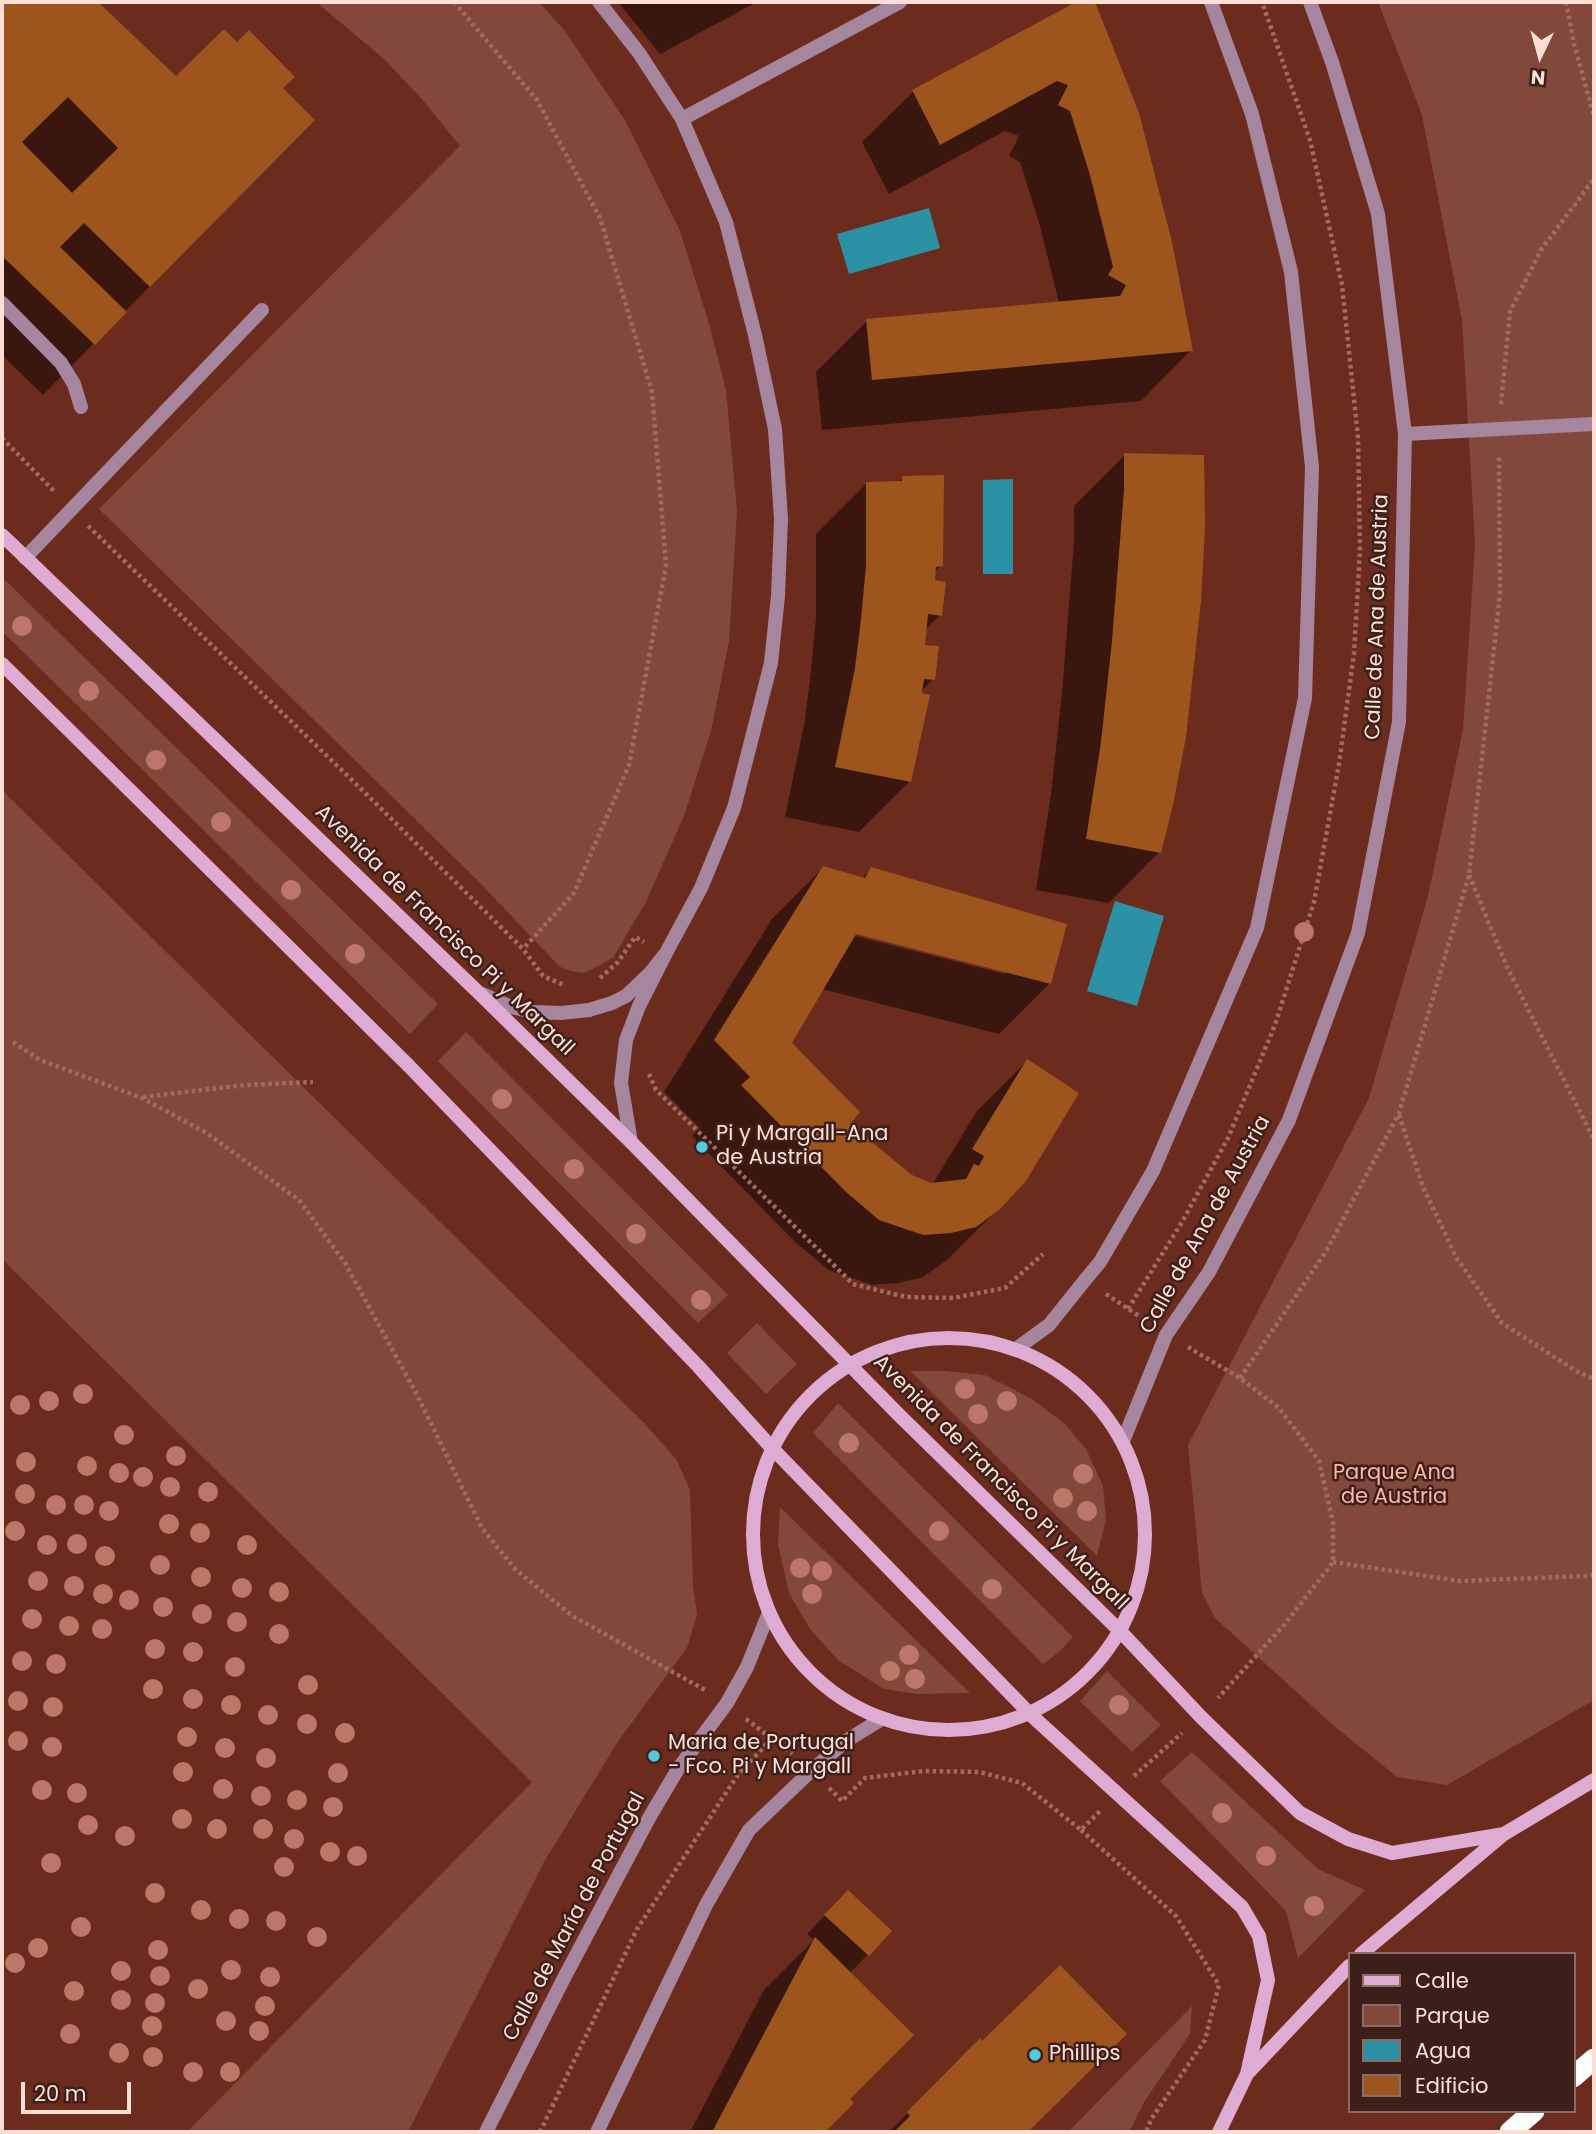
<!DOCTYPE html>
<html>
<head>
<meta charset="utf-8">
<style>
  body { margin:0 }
  #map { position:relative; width:1596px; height:2134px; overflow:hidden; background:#6b2b1d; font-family:Poppins,sans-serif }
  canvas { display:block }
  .frame { position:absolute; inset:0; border:4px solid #ffded6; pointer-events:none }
  .legend { position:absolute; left:1348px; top:1952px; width:228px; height:161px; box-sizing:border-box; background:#3c1f19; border:2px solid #8a6b65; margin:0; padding:9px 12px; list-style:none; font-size:21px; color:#ffded6 }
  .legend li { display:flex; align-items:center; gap:14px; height:35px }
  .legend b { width:35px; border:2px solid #8a6b65 }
  .north { position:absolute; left:1505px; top:21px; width:70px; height:70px; -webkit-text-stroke:5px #3c1f19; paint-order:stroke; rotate:185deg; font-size:19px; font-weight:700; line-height:28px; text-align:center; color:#ffded6 }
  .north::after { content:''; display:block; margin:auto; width:24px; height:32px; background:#ffded6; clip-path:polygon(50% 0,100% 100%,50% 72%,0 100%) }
  .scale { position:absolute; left:21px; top:2082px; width:110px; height:32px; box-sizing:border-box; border:4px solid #ffded6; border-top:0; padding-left:9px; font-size:21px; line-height:24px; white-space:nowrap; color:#ffded6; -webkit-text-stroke:5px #3c1f19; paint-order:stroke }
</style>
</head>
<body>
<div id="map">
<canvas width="1596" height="2134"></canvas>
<div class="frame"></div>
<ul class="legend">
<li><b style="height:9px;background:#deabd3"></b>Calle</li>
<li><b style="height:19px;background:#82483b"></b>Parque</li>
<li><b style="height:19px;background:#2d91a5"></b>Agua</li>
<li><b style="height:19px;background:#9e551d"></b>Edificio</li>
</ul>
<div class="north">N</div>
<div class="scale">20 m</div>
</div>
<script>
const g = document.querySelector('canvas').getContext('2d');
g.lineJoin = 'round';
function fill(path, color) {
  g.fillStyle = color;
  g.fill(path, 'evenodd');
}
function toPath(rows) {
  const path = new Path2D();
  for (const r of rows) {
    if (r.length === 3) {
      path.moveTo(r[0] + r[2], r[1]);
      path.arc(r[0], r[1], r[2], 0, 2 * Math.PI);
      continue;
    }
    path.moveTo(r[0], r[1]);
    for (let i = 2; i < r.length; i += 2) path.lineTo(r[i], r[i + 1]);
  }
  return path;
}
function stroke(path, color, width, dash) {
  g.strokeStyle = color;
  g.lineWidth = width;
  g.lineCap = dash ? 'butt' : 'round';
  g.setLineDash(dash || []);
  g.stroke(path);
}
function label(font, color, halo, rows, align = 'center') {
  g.font = font + ' Poppins,sans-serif';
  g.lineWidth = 5;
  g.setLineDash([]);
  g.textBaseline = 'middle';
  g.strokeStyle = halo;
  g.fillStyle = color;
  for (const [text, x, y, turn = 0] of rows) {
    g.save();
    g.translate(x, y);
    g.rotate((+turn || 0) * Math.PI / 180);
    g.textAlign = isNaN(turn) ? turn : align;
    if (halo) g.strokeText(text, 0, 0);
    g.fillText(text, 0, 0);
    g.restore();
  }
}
fill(toPath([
  [316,2,539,2,565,31,625,120,680,231,708,320,726,390,737,511,729,641,711,731,684,816,646,902,613,958,585,973,571,971,560,967,478,881,99,509,460,146,421,98,383,58],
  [1378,2,1594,2,1594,1700,1447,1785,1397,1777,1333,1725,1215,1618,1202,1593,1188,1445,1369,1098,1428,896,1463,730,1475,544,1462,320,1422,115],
  [2,577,438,1004,410,1034,2,631],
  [2,790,645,1424,676,1459,690,1490,693,1586,697,1614,687,1648,619,1740,544,1862,408,2132,187,2132,532,1782,2,1259],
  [466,1032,728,1295,698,1323,438,1061],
  [757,1323,797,1364,766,1394,727,1353],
  [910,1371,946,1371,985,1375,1032,1399,1065,1424,1086,1449,1103,1486,1106,1520,1097,1556],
  [838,1403,1073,1637,1059,1652,1043,1664,813,1433],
  [780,1507,970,1693,917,1694,884,1689,838,1660,810,1629,789,1593,778,1544],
  [1107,1671,1161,1725,1132,1752,1080,1701],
  [1192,1752,1318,1869,1365,1890,1298,1958,1286,1911,1160,1781],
  [1192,2006,1190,2034,1144,2102,1129,2132,1068,2132]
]), '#82483b');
fill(toPath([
  [929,208,940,248,849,274,837,234],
  [1013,479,1013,574,983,574,983,480],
  [1115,901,1164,916,1137,1006,1087,991]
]), '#2d91a5');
fill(toPath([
  [2,2,96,2,176,79,281,88,313,120,43,395,2,355],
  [618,2,757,2,660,54],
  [1079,2,1093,2,1137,114,1191,350,1141,401,822,430,816,372,867,321,1059,303,1040,226,1020,162,1009,156,1019,136,1005,131,889,194,862,142,913,92],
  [1125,455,1159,852,1109,903,1036,890,1051,794,1062,693,1074,542,1074,506],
  [903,477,941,565,934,573,934,581,940,615,925,630,924,647,933,679,919,694,910,781,859,832,785,817,805,720,811,671,816,618,816,534,867,483,897,483],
  [823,868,861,879,871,869,1050,983,999,1034,822,989,790,1043,847,1124,912,1176,932,1185,977,1111,1027,1061,999,1208,947,1260,923,1277,899,1283,872,1285,829,1270,795,1242,692,1136,700,1128,664,1092,772,919],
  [847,930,1005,971,1005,974,847,934],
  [829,1911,890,1931,849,1974,847,2099,851,2103,822,2132,690,2132,764,1990,814,1940,807,1934],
  [1124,2034,1026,2132,889,2132,979,2041,981,2044]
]), '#0007');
fill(toPath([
  [2,2,98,2,176,76,224,29,237,42,249,30,295,77,283,88,315,120,150,287,84,223,60,247,127,312,95,345,2,256],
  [68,97,118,148,72,193,22,142],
  [1076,2,1095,2,1139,113,1172,242,1193,351,872,380,866,319,1120,296,1126,285,1108,275,1113,267,1090,175,1070,111,1058,105,1068,85,1057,81,940,145,912,90],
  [1124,453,1204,455,1205,527,1201,601,1186,737,1173,805,1161,853,1086,839,1101,742,1112,641,1124,490],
  [944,475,943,566,936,567,935,580,946,582,942,616,928,614,925,645,939,646,935,680,924,679,922,693,930,695,911,782,835,767,855,668,861,619,866,566,866,482,902,481,902,476],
  [823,866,865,878,871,867,1067,924,1051,984,856,934,792,1043,860,1112,850,1124,912,1175,931,1183,966,1179,974,1164,979,1166,984,1156,972,1149,1027,1059,1079,1093,1026,1181,1000,1209,976,1227,951,1233,923,1235,879,1220,846,1192,741,1085,750,1077,714,1040],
  [848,1890,892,1931,869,1956,824,1915],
  [815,1937,914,2035,850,2099,854,2103,825,2132,712,2132],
  [1060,1965,1127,2034,1028,2132,894,2132,910,2116,907,2112,980,2038,982,2041]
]), '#9e551d');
stroke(toPath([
  [454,2,537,100,600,218,652,392,666,565,629,765,574,893,523,949],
  [1566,2,1574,44,1594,116],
  [1501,404,1510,311,1541,250,1594,179],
  [2,438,55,492],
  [88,526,353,781,523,949,543,976,564,985],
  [1469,875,1507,967,1594,1140],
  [600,978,618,962,635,937,644,942],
  [13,1042,40,1060,142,1098,208,1134,299,1200,345,1263,415,1391,482,1528,515,1569,571,1615,705,1690],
  [649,1074,656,1090,853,1284,906,1297,953,1298,1005,1288,1043,1254],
  [143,1097,245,1085,313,1082],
  [1399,1115,1423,1187,1456,1257,1502,1323,1576,1371,1594,1379],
  [1106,1294,1145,1320],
  [1128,1309,1182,1222,1228,1138,1275,1025,1314,902,1339,764,1354,653,1360,550,1358,437,1342,285,1310,140,1262,2],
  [1188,1347,1240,1378,1279,1408,1319,1461,1333,1522,1333,1562,1285,1624,1218,1698],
  [1240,1378,1327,1250,1399,1113,1469,875,1500,594,1499,455],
  [1333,1562,1460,1581,1587,1576,1594,1574],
  [746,1719,792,1754],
  [1134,1776,1182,1733],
  [829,1788,842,1801,865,1778,924,1771,979,1772,1022,1783,1081,1830,1101,1810],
  [1081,1830,1176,1916,1219,1985,1205,2040,1152,2118,1146,2132],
  [540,2132,637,1929,737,1776,772,1738]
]), '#a26d61', 4.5, [3.5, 3.5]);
stroke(toPath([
  [2,303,61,363,74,384,81,407],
  [25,558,262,310]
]), '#a6869f', 14);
stroke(toPath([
  [599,2,639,53,682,119,726,222,755,335,775,429,781,519,778,596,771,663,734,808,701,888,666,953],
  [682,119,900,2],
  [1405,434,1594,424],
  [482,994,511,1007,533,1012,561,1013,589,1010,612,1003,626,996,650,973,666,953,639,1006,626,1040,621,1083,631,1142],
  [1016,1349,1049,1325,1085,1280,1100,1262,1153,1171,1257,928,1305,698,1312,467,1291,272,1252,114,1211,2],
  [1123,1441,1166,1335,1209,1272,1289,1120,1358,933,1399,722,1405,434,1378,214,1332,62,1310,2],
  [486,2132,564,1978,649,1818,678,1769,727,1703,747,1667,768,1615],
  [597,2132,706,1905,749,1830,812,1770,846,1741,880,1720]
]), '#a6869f', 14);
stroke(toPath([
  [2,535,479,993,631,1142,899,1415,1121,1632,1201,1717,1300,1813,1348,1839,1392,1853,1504,1834],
  [2,664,409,1066,698,1366,771,1447,1031,1715,1242,1907,1259,1936,1268,1980,1247,2074],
  [949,1534,196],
  [1361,1954,1504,1834,1594,1780],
  [1219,2132,1247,2074,1349,1966]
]), '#deabd3', 14);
stroke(toPath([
  [1573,2077,1594,2059],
  [1510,2132,1534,2111]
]), '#fefefe', 21);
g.fillStyle = '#bc7768';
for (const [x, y] of [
  [22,626],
  [89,691],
  [156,760],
  [221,822],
  [291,890],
  [1304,932],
  [355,954],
  [502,1099],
  [574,1169],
  [636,1234],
  [701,1300],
  [965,1389],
  [83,1394],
  [49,1401],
  [1007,1401],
  [20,1405],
  [978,1414],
  [124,1435],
  [849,1443],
  [176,1456],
  [26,1462],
  [87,1466],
  [119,1473],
  [1083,1474],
  [143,1477],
  [170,1487],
  [208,1492],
  [25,1494],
  [1063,1498],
  [56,1505],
  [84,1505],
  [109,1511],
  [1087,1511],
  [169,1524],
  [15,1531],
  [939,1531],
  [200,1533],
  [77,1544],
  [47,1545],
  [247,1545],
  [105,1556],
  [160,1565],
  [800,1568],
  [822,1571],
  [201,1577],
  [38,1581],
  [74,1586],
  [242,1588],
  [992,1589],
  [279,1592],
  [103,1594],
  [812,1594],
  [129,1600],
  [163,1607],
  [202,1614],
  [32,1619],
  [237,1622],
  [69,1626],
  [102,1629],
  [279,1634],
  [155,1649],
  [193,1652],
  [909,1655],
  [22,1661],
  [56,1664],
  [235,1667],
  [890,1671],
  [915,1679],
  [308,1685],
  [153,1689],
  [193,1699],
  [18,1701],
  [231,1705],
  [1119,1705],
  [53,1707],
  [268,1715],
  [307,1724],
  [345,1733],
  [187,1737],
  [18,1741],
  [52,1747],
  [225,1748],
  [266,1758],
  [183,1772],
  [338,1773],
  [223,1789],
  [42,1790],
  [77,1793],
  [261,1796],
  [297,1800],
  [333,1807],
  [1222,1813],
  [182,1819],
  [88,1825],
  [217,1829],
  [263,1829],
  [125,1836],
  [294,1839],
  [330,1852],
  [357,1856],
  [1266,1856],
  [51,1863],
  [284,1867],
  [155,1893],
  [1314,1906],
  [201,1910],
  [239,1919],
  [276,1921],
  [81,1927],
  [317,1937],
  [38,1948],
  [158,1950],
  [15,1963],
  [231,1970],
  [121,1971],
  [160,1976],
  [270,1977],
  [198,1989],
  [74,1991],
  [121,2000],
  [155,2003],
  [265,2006],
  [226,2021],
  [152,2026],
  [259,2031],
  [70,2034],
  [119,2053],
  [153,2057],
  [193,2072],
  [230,2072]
]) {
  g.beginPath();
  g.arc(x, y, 10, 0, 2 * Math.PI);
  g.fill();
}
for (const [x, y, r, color] of [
  [702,1147,7,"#56c9e1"],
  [654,1756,7,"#56c9e1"],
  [1035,2055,7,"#56c9e1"]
]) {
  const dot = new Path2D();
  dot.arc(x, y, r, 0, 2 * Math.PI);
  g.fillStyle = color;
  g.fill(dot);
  stroke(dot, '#3c1f19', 2.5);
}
label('21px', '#ffded6', '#3c1f19', [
  ["Calle de Ana de Austria",1378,617,-88],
  ["Avenida de Francisco Pi y Margall",444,931,44],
  ["Calle de Ana de Austria",1206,1225,-61],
  ["Avenida de Francisco Pi y Margall",1000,1483,45],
  ["Calle de María de Portugal",575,1917,-62]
]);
label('21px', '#ffded6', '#3c1f19', [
  ["Pi y Margall-Ana",716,1135],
  ["de Austria",716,1159],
  ["Maria de Portugal",668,1744],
  ["- Fco. Pi y Margall",668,1768],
  ["Phillips",1049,2055]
], 'left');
label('21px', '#ffb6a5', '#3c1f19', [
  ["Parque Ana",1394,1474],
  ["de Austria",1394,1498]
]);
</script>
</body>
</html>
